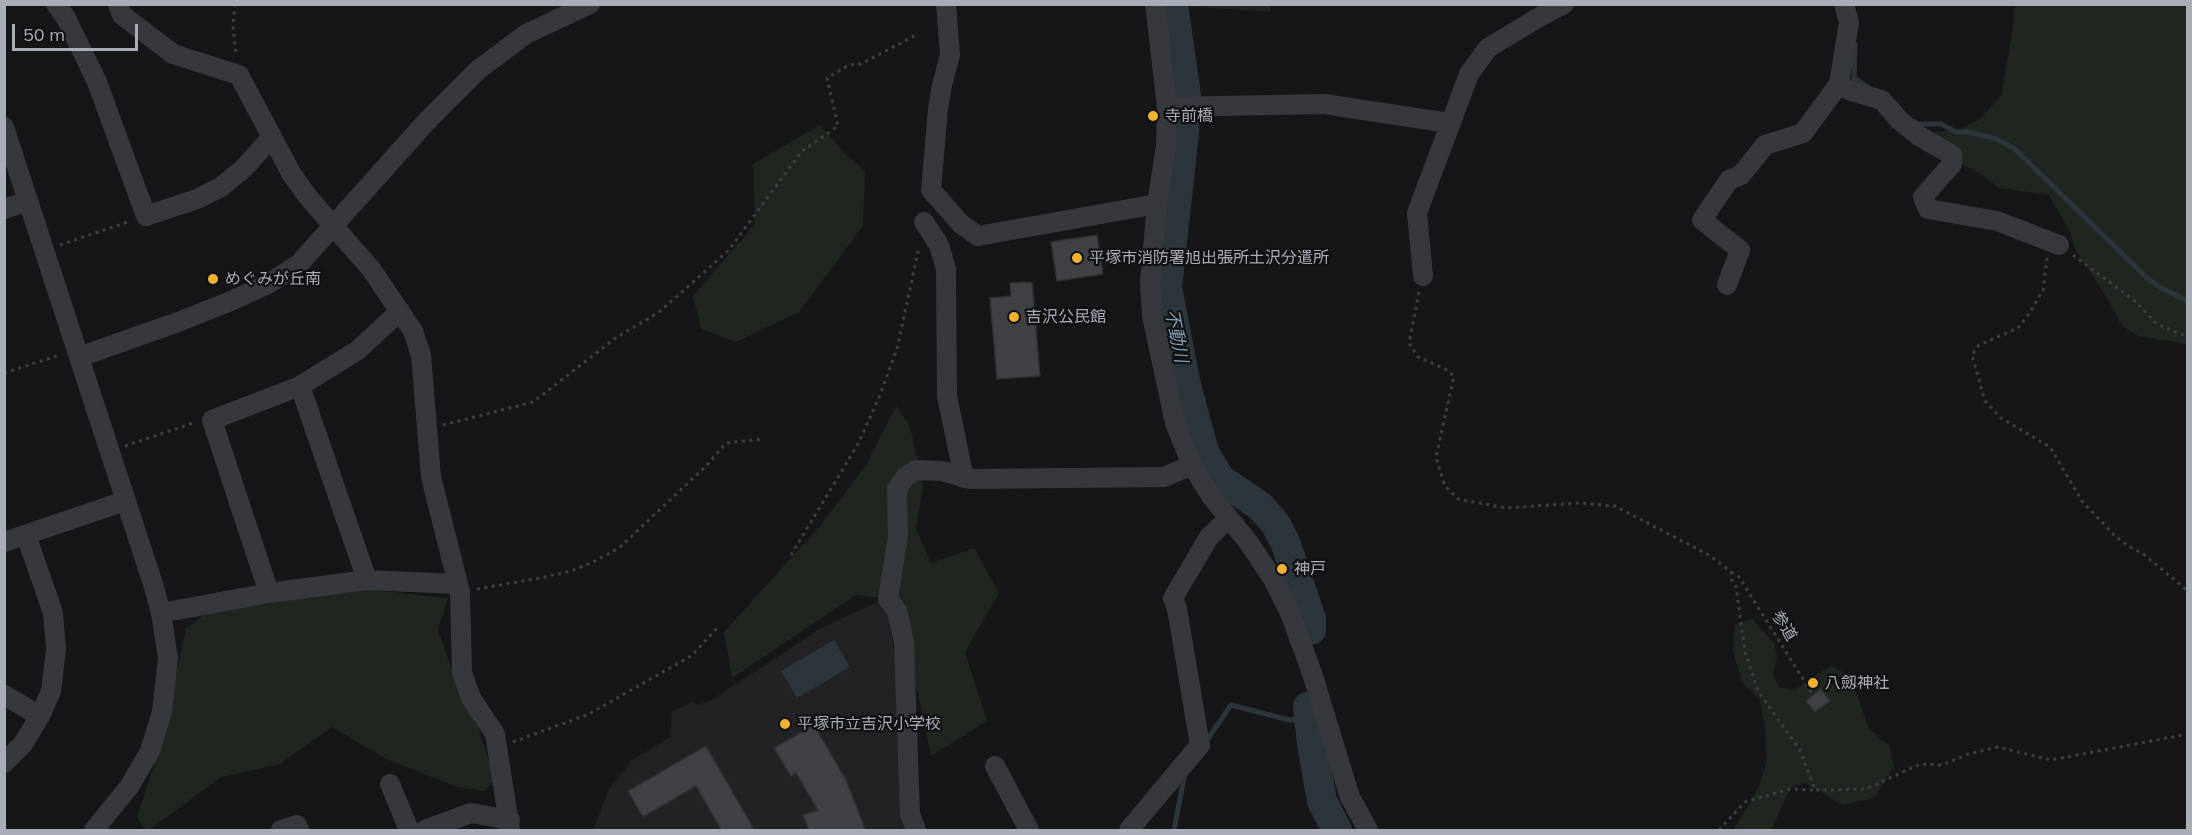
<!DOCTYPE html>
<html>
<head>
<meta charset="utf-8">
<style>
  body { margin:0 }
  #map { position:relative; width:2192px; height:835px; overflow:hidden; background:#161618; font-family:Mulish,sans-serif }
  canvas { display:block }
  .frame { position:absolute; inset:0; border:6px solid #a8adb8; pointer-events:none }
  .scale { position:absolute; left:12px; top:24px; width:126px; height:27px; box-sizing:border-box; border:3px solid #a8adb8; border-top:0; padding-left:8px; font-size:18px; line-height:21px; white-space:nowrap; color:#a8adb8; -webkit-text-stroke:4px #111113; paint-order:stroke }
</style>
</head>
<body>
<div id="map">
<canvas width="2192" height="835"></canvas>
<div class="frame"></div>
<div class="scale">50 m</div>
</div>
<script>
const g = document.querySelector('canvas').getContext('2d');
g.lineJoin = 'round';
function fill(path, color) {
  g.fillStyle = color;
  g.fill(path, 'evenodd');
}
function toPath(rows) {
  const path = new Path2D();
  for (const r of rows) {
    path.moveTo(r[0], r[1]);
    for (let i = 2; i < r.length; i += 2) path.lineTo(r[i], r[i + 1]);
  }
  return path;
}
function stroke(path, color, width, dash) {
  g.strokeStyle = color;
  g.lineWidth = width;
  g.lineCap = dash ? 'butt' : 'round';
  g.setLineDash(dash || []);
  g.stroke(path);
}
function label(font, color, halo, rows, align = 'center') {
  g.font = font + ' Mulish,"Noto Sans JP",sans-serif';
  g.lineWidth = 4.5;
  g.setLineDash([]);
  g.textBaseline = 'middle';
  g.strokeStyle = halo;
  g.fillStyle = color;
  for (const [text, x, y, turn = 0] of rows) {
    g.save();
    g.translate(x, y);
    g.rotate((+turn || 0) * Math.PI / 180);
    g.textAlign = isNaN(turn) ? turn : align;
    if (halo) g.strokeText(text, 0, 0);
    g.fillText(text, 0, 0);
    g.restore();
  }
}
fill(toPath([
  [1184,5,1270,5,1270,12,1184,6],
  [886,598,897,671,910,830,593,830,609,789,632,760,670,737,672,712,693,701,697,705,710,701,821,628]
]), '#222225');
fill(toPath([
  [2017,5,2187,5,2187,344,2138,336,2121,325,2110,303,2075,249,2070,232,2049,195,2000,188,1972,169,1932,153,1930,133,1960,129,1979,120,2001,96,2013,29,2014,8],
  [820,125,845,154,865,171,863,226,799,312,736,342,701,329,693,296,755,224,753,164],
  [896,406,910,426,923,486,916,529,931,563,974,548,999,593,965,652,987,721,931,756,898,600,856,595,732,678,724,632,820,526,866,465],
  [363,589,448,598,438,630,451,667,478,727,495,779,484,791,457,787,384,758,332,727,280,764,221,777,149,830,145,830,137,817,162,740,186,628,209,612],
  [1752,619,1774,643,1777,656,1773,676,1780,688,1795,690,1814,676,1832,666,1851,677,1868,727,1890,747,1894,767,1874,798,1842,805,1806,783,1791,787,1771,830,1733,830,1749,805,1759,786,1767,762,1765,728,1760,700,1742,682,1733,652,1735,624]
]), '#1e261f');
fill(toPath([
  [834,640,850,667,797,698,781,671]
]), '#2c353c');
stroke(toPath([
  [1855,44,1854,78,1868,87],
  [1915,122,1917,124,1941,124,1956,132,1969,132,1996,139,2014,148,2147,278,2161,288,2188,301],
  [1205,743,1231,705,1289,720,1308,718],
  [1174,830,1185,773]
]), '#2c353c', 5);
stroke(toPath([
  [1173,4,1186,95,1184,133,1167,287,1186,385,1204,452,1220,479,1260,506,1275,523,1285,542,1311,619,1311,630],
  [1308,707,1312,744,1322,801,1337,830]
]), '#2c353c', 30);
const building = toPath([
  [1097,235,1103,274,1057,281,1051,242,1097,235],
  [1032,282,1040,376,997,379,990,298,1011,296,1010,283,1032,282],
  [1821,689,1830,701,1815,712,1806,701,1821,689],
  [814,725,846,780,866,831,809,831,803,815,818,810,796,773,791,776,774,748,814,725],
  [706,746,755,831,722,831,696,786,643,817,628,791,706,746]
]);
fill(building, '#404145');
stroke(building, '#303034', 1.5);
stroke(toPath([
  [235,4,233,25,236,56],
  [60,245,131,221],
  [2073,255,2135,301,2157,324,2188,337],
  [2047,258,2043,290,2029,314,2018,328,1979,345,1972,355,1985,401,2001,418,2050,447,2082,501,2115,536,2128,546,2142,553,2188,591],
  [1419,292,1409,343,1418,357,1445,369,1454,376,1436,457,1445,486,1458,499,1506,508,1580,503,1615,506,1709,555,1731,572,1732,581,1736,587,1745,652,1758,691,1800,750,1815,790,1866,789,1920,764,1942,765,1968,754,1998,747,2051,760,2188,734],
  [4,373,60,355],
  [443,425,533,402,617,337,658,313,728,251,802,151,838,126,827,78,849,65,861,64,916,35],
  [125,446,196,422],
  [791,555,858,444,880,395,897,349,919,247],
  [1731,572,1739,577,1813,695],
  [477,589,540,578,571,571,593,562,619,548,706,466,726,443,763,439],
  [513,742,589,714,691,656,719,626],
  [1719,830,1745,802,1790,789,1815,790]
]), '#3d3f44', 3, [3, 4.5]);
stroke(toPath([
  [56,4,66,18,97,82,146,216,197,199,221,187,244,168,272,137],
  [118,4,122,15,173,54,239,75,291,173,308,197,371,269,413,331,421,355,431,477,460,592,462,673,471,698,495,734,510,830],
  [946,4,950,55,942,85,938,109,931,190,961,224,978,236,1157,204],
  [1155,4,1167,107,1166,146,1157,204,1150,282,1152,316,1175,423,1192,465,1211,496,1249,543,1273,579,1290,613,1312,673,1350,797,1368,830],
  [1839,84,1851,91,1882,100,1899,120,1919,136,1952,155,1952,164,1923,197,1928,209,1997,221,2059,245],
  [1167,107,1324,104,1449,123],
  [4,127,154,587,161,613,168,658,162,712,150,751,129,787,94,830],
  [4,209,28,201],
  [924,222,939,245,946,269,947,396,964,478],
  [1423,276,1417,213,1469,74,1488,48,1536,19,1564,4],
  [1727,285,1740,250,1702,220,1729,180,1741,175,1765,145,1803,133,1839,84,1849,22,1844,4],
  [79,357,178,322,231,301,268,284,299,264,427,121,478,70,526,34,590,4],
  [300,386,367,580],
  [4,542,125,501],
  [269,593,212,420,300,386,358,350,400,311],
  [161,613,269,593,367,580,457,584],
  [4,695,40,716],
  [4,763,23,744,40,716,51,691,56,649,53,613,26,535],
  [995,766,1029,830],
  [390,784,409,830],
  [281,830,297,825,299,830],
  [425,830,471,813,510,820],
  [916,830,910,814,904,642,897,611,888,599,898,536,897,489,905,477,916,470,942,471,971,479,1164,477,1192,465],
  [1129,830,1200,745,1177,609,1173,598,1209,537,1229,518]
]), '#37383d', 20);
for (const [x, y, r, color] of [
  [1153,116,6,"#f2b134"],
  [1077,258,6,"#f2b134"],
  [213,279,6,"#f2b134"],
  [1014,317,6,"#f2b134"],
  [1282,569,6,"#f2b134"],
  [1813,683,6,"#f2b134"],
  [785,724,6,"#f2b134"]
]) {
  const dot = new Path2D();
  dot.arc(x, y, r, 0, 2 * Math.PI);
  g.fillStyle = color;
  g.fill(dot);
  stroke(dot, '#111113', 2);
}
label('16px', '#a8adb8', '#111113', [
  ["寺前橋",1165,116],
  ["平塚市消防署旭出張所土沢分遣所",1089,258],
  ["めぐみが丘南",225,279],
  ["吉沢公民館",1026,317],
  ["神戸",1294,569],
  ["八劔神社",1825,683],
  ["平塚市立吉沢小学校",797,724]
], 'left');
label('16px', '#a8adb8', '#111113', [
  ["参道",1784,626,58]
]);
label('italic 18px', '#7f9bb3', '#111113', [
  ["不動川",1176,336,79]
]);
</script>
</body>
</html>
